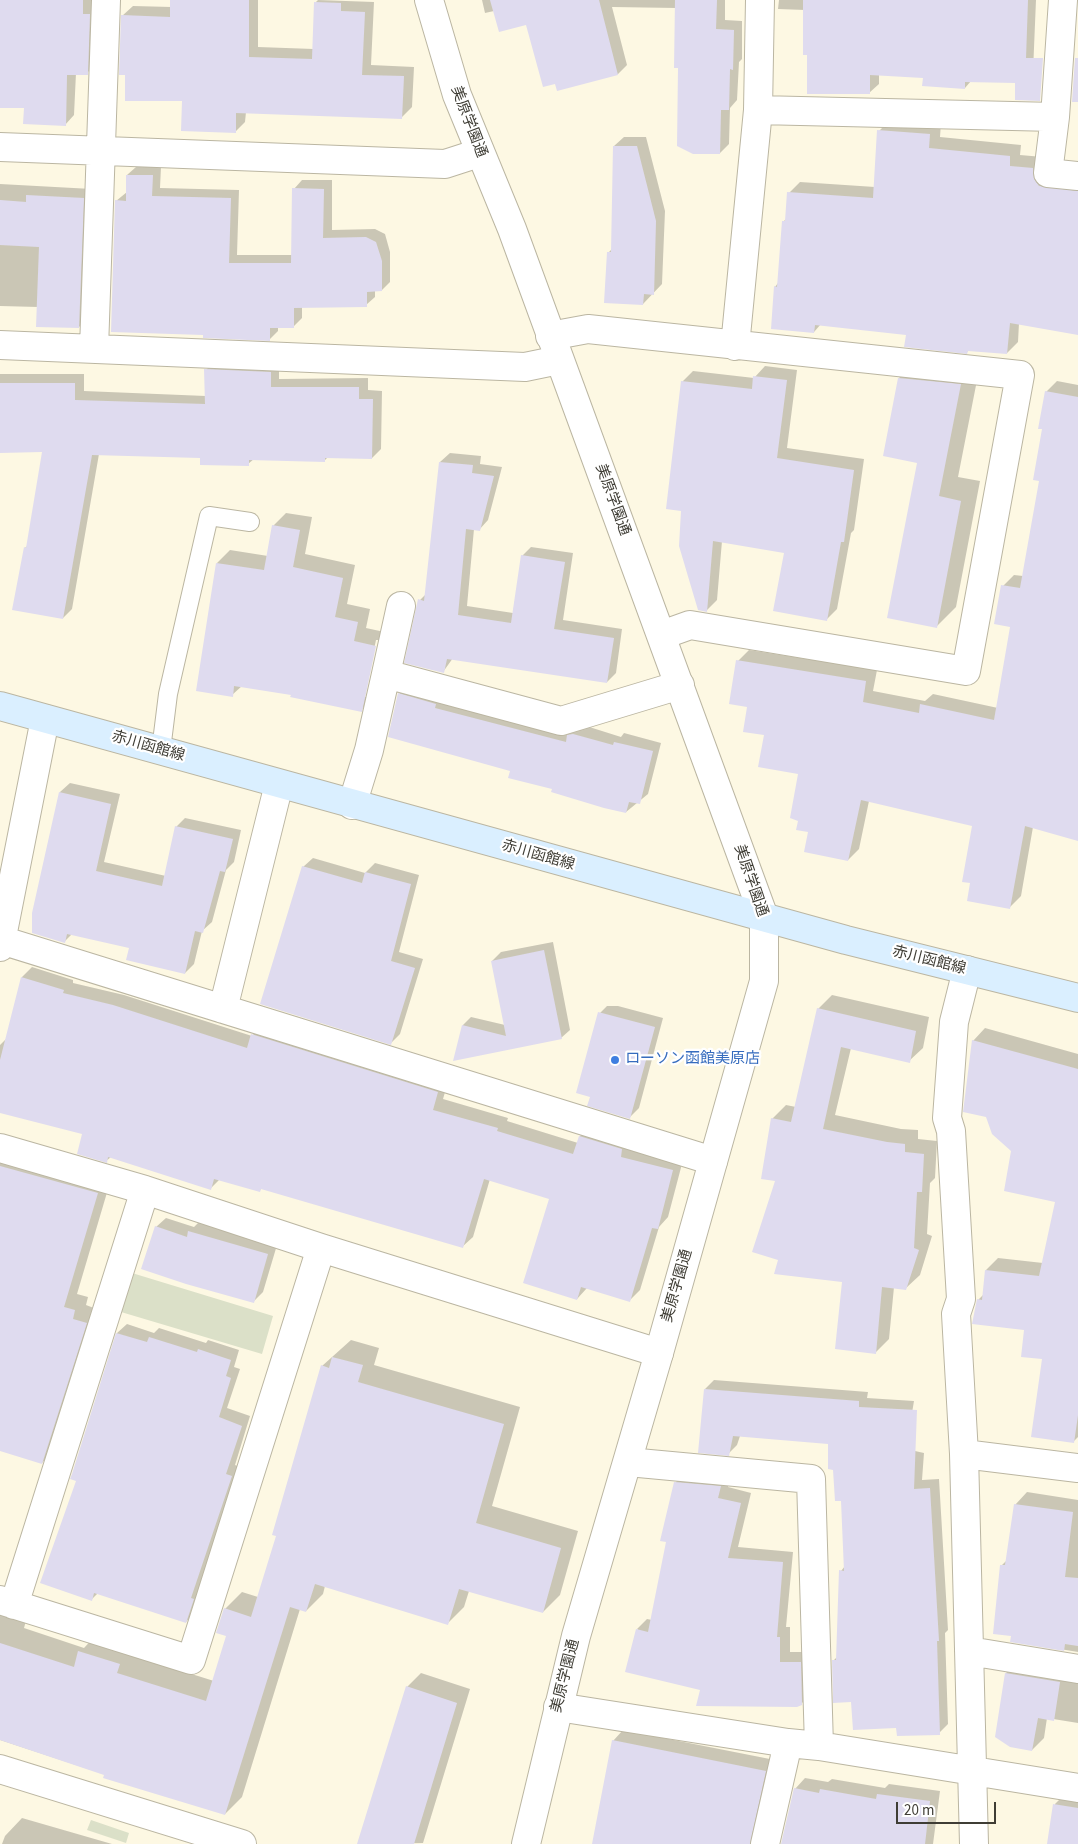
<!DOCTYPE html>
<html>
<head>
<meta charset="utf-8">
<style>
  body { margin:0 }
  #map { position:relative; width:1078px; height:1844px; overflow:hidden; background:#fdf8e3; font-family:"Source Sans 3",sans-serif }
  canvas { display:block }
  .scale { position:absolute; left:896px; top:1802px; width:100px; height:22px; box-sizing:border-box; border:2px solid #3f3d35; border-top:0; padding-left:6px; font-size:15px; line-height:18px; white-space:nowrap; color:#3f3d35; -webkit-text-stroke:4px #fff; paint-order:stroke }
</style>
</head>
<body>
<div id="map">
<canvas width="1078" height="1844"></canvas>
<div class="scale">20 m</div>
</div>
<script>
const g = document.querySelector('canvas').getContext('2d');
g.lineJoin = 'round';
function fill(path, color) {
  g.fillStyle = color;
  g.fill(path, 'evenodd');
}
function toPath(rows) {
  const path = new Path2D();
  for (const r of rows) {
    path.moveTo(r[0], r[1]);
    for (let i = 2; i < r.length; i += 2) path.lineTo(r[i], r[i + 1]);
  }
  return path;
}
function stroke(path, color, width, dash) {
  g.strokeStyle = color;
  g.lineWidth = width;
  g.lineCap = dash ? 'butt' : 'round';
  g.setLineDash(dash || []);
  g.stroke(path);
}
function label(font, color, halo, rows, align = 'center') {
  g.font = font + ' "Source Sans 3","Noto Sans JP",sans-serif';
  g.lineWidth = 4.5;
  g.setLineDash([]);
  g.textBaseline = 'middle';
  g.strokeStyle = halo;
  g.fillStyle = color;
  for (const [text, x, y, turn = 0] of rows) {
    g.save();
    g.translate(x, y);
    g.rotate((+turn || 0) * Math.PI / 180);
    g.textAlign = isNaN(turn) ? turn : align;
    if (halo) g.strokeText(text, 0, 0);
    g.fillText(text, 0, 0);
    g.restore();
  }
}
fill(toPath([
  [132,1273,273,1316,262,1354,121,1312],
  [91,1820,129,1833,126,1843,87,1830]
]), '#dbe0c8');
fill(toPath([
  [0,0,92,0,92,5,98,5,96,64,87,73,76,73,74,115,65,125,25,107,0,107],
  [172,0,258,0,258,47,314,49,316,2,318,0,374,2,371,65,414,67,412,107,402,117,246,112,245,122,235,132,183,100,122,16,133,6,172,7],
  [482,0,725,0,725,20,742,21,742,59,739,62,737,100,730,108,729,144,720,153,679,67,676,8,612,7,627,65,618,74,558,89,527,23,494,11,485,13],
  [779,0,1036,0,1033,72,971,81,965,88,924,77,879,74,879,84,869,93,808,54,805,10,778,9],
  [890,120,941,123,940,137,1021,145,1020,155,1043,157,1078,180,1078,333,1019,323,1018,342,1007,353,969,350,967,352,908,334,821,324,814,332,775,287,778,283,783,222,787,218,789,193,800,182,875,187,879,131],
  [624,137,646,137,665,211,662,284,643,304,608,253,612,249,614,146],
  [136,167,161,167,160,188,239,190,237,255,293,255,294,189,302,180,332,180,332,230,375,229,385,234,390,252,390,282,382,290,375,290,375,297,366,305,302,306,302,318,293,327,278,327,278,331,270,339,116,201,127,192,127,175],
  [0,184,92,189,88,318,79,327,38,307,0,306],
  [918,359,980,365,958,477,980,481,956,607,937,626,918,462,899,378],
  [215,361,279,363,279,379,368,378,368,390,382,391,381,449,372,458,328,457,325,460,254,459,248,464,201,457,99,454,72,609,63,618,25,548,28,545,43,451,0,451,0,374,84,374,84,391,206,396,206,370],
  [765,366,797,370,787,448,864,459,854,530,851,533,837,609,827,619,785,552,722,541,717,600,706,611,682,510,682,382,693,371,754,378],
  [1057,381,1078,385,1078,840,1033,827,1021,896,1010,907,971,882,973,825,869,801,859,849,848,860,810,831,799,820,800,773,766,734,748,706,738,661,749,650,877,670,873,691,925,701,933,694,998,708,1011,626,1003,586,1014,575,1023,576,1041,480,1046,392],
  [450,453,481,456,480,464,502,467,488,520,479,530,474,529,467,606,513,613,522,556,531,547,573,553,563,620,622,629,616,673,607,682,453,658,443,672,420,600,427,593,440,462],
  [286,513,312,517,305,554,355,565,347,604,370,609,366,628,389,633,374,697,361,710,292,694,242,686,232,695,217,563,230,550,268,556,273,526],
  [376,640,379,640,366,697,364,697],
  [408,685,443,699,572,733,583,725,621,737,624,733,661,743,648,794,626,812,553,788,511,770,399,694],
  [70,783,120,794,104,862,166,876,176,827,185,818,241,830,234,862,226,870,212,922,202,931,194,964,185,973,131,947,72,934,64,942,33,913,60,792],
  [313,858,365,873,375,863,419,875,399,952,423,959,400,1034,391,1043,303,867],
  [553,942,570,1030,561,1038,455,1059,463,1025,471,1017,505,1025,492,961,501,952],
  [32,967,73,980,73,983,124,995,252,1036,263,1024,448,1082,443,1099,508,1118,507,1121,578,1143,580,1136,590,1126,683,1160,668,1217,659,1227,640,1290,630,1300,587,1288,577,1299,550,1198,490,1179,473,1237,462,1247,262,1188,259,1191,220,1179,211,1188,111,1157,106,1161,83,1133,0,1112,0,1045,7,1038,22,977],
  [832,995,929,1017,923,1048,909,1061,851,1048,835,1115,901,1129,918,1130,918,1139,937,1141,935,1178,930,1183,927,1234,932,1236,920,1275,906,1288,894,1287,889,1339,875,1353,843,1281,780,1260,772,1119,786,1105,796,1107,818,1009],
  [607,1006,618,1006,663,1018,639,1108,630,1117,591,1096,598,1015],
  [985,1028,1078,1054,1078,1437,1074,1441,1043,1358,1026,1329,973,1323,978,1300,984,1294,986,1270,998,1258,1043,1263,1057,1201,1012,1150,973,1041],
  [0,1147,111,1179,77,1294,88,1297,86,1305,99,1310,55,1449,42,1463,0,1450],
  [166,1218,194,1227,199,1222,277,1245,263,1292,253,1302,156,1227],
  [127,1324,154,1333,159,1328,206,1343,208,1340,239,1350,234,1367,240,1369,227,1408,250,1416,235,1465,240,1467,195,1612,186,1622,98,1593,91,1600,77,1480,72,1478,117,1333],
  [351,1340,379,1348,374,1365,520,1407,492,1506,578,1531,560,1595,543,1612,469,1591,464,1607,447,1624,325,1586,323,1594,306,1611,300,1609,242,1797,225,1814,0,1740,0,1600,29,1610,24,1628,84,1648,96,1635,136,1647,134,1656,214,1681,228,1635,225,1609,242,1592,258,1597,277,1536,322,1366],
  [714,1380,868,1392,867,1398,914,1401,906,1449,924,1453,922,1480,939,1479,948,1630,945,1633,948,1724,939,1733,898,1727,852,1700,833,1661,838,1656,841,1571,845,1566,842,1499,830,1442,740,1436,737,1445,728,1454,705,1389],
  [686,1472,730,1476,728,1487,751,1493,738,1547,793,1552,786,1627,790,1627,790,1652,811,1652,812,1693,802,1703,702,1689,637,1629,647,1619,652,1620,668,1542,675,1483],
  [1027,1492,1078,1500,1078,1652,1011,1641,1012,1635,1002,1565,1007,1560,1015,1505],
  [1018,1661,1078,1671,1078,1723,1047,1718,1044,1738,1032,1750,1006,1673],
  [421,1673,470,1689,423,1843,369,1844,407,1687],
  [623,1730,775,1760,764,1844,593,1844,613,1741],
  [805,1778,828,1782,832,1779,885,1788,889,1784,940,1791,933,1844,782,1844,795,1789],
  [1075,1784,1078,1785,1078,1844,1048,1844,1055,1804],
  [22,1818,112,1844,2,1844,5,1836]
]), '#0003');
fill(toPath([
  [0,0,83,0,83,14,90,14,88,75,67,75,66,126,23,124,24,108,0,108],
  [170,0,249,0,249,57,312,59,314,2,341,3,341,11,365,12,362,75,404,76,402,119,236,113,236,133,181,131,182,101,125,101,125,75,119,75,121,15,170,17],
  [490,0,599,0,618,75,557,91,555,84,543,87,526,25,499,32],
  [675,0,717,0,716,29,734,30,733,70,730,69,729,110,721,110,720,154,693,154,677,146,678,68,674,68],
  [803,0,1028,0,1026,58,1043,58,1040,101,1015,100,1015,83,965,82,965,89,922,86,923,78,870,75,870,94,807,94,807,55,803,55],
  [1075,58,1078,58,1078,102,1072,102],
  [877,130,930,134,929,148,1010,156,1010,166,1033,168,1034,179,1039,186,1078,191,1078,335,1010,323,1007,354,968,351,967,354,904,347,906,335,815,325,814,333,771,329,774,286,777,287,782,221,785,221,787,192,873,198],
  [613,146,637,146,656,221,654,295,644,294,643,305,604,303,607,252,611,252],
  [126,175,153,175,152,196,231,198,229,263,291,263,292,188,324,189,323,238,366,237,376,242,382,261,382,291,367,292,367,307,294,308,294,328,270,328,270,341,203,338,203,335,111,332,115,200,126,201],
  [26,195,84,198,79,328,36,327,39,247,0,245,0,200,26,202],
  [204,369,271,372,271,387,359,387,359,399,373,399,372,459,325,458,325,462,249,460,249,466,200,465,200,458,92,455,63,619,12,610,24,547,26,548,42,452,0,453,0,383,75,383,75,400,205,404],
  [753,376,787,380,777,458,854,470,844,542,841,542,827,621,773,611,784,553,713,541,707,612,698,610,679,546,681,511,666,509,681,381,752,389],
  [898,378,961,384,939,496,961,501,937,628,887,618,917,463,883,456],
  [1045,391,1078,397,1078,841,1025,826,1010,909,967,901,970,883,962,882,972,826,861,800,848,861,804,852,808,832,796,830,798,821,790,818,798,774,758,767,764,735,743,732,747,707,729,704,736,660,866,681,863,702,919,713,920,704,994,720,1010,627,994,624,1001,585,1020,588,1039,481,1033,480,1042,429,1038,429],
  [439,462,473,465,472,473,494,476,480,531,466,529,458,615,511,623,521,555,565,562,554,629,614,638,607,683,447,659,444,673,404,663,418,599,424,601],
  [272,525,300,530,293,567,343,578,335,617,358,622,354,641,376,646,362,712,290,697,291,695,234,686,233,697,196,691,216,563,264,570],
  [398,693,436,704,435,708,566,742,567,735,573,734,613,745,614,742,653,751,640,804,629,802,626,813,604,808,551,792,552,789,508,778,510,771,388,737],
  [59,792,111,804,96,871,162,886,175,826,233,839,225,872,220,871,203,933,195,931,185,974,126,960,129,948,67,934,65,943,32,933,32,913],
  [302,866,362,883,365,872,411,884,391,961,415,968,391,1045,260,1004],
  [544,950,562,1039,453,1061,462,1025,506,1036,491,961],
  [21,977,64,990,63,993,113,1005,247,1048,251,1034,438,1092,433,1110,498,1128,497,1131,573,1154,579,1136,622,1149,621,1157,673,1170,658,1229,652,1228,630,1302,581,1287,577,1300,523,1283,549,1199,484,1179,463,1248,261,1189,260,1192,214,1179,211,1190,108,1157,107,1163,77,1154,82,1134,0,1113,0,1060],
  [817,1008,916,1031,910,1063,841,1047,823,1129,887,1142,905,1144,905,1152,924,1154,922,1192,917,1192,914,1248,919,1250,906,1290,882,1287,876,1354,835,1349,842,1282,774,1274,778,1260,752,1252,775,1181,761,1179,771,1118,791,1122],
  [598,1012,655,1027,630,1119,587,1106,590,1097,576,1093],
  [972,1040,1078,1069,1078,1415,1074,1443,1031,1437,1042,1359,1021,1357,1024,1330,972,1324,977,1299,982,1300,985,1270,1039,1276,1055,1202,1004,1191,1011,1151,992,1134,986,1117,963,1112],
  [0,1166,98,1193,64,1307,75,1310,73,1319,87,1323,42,1464,0,1451],
  [155,1226,187,1237,188,1231,268,1254,254,1303,186,1284,141,1269],
  [116,1333,147,1342,149,1337,197,1352,198,1349,231,1360,226,1376,231,1378,219,1417,242,1426,226,1474,232,1476,191,1598,194,1599,186,1623,94,1593,92,1601,40,1583,76,1481,70,1479,72,1474],
  [332,1357,363,1365,358,1382,504,1424,476,1523,561,1548,543,1613,459,1589,448,1625,315,1584,306,1612,290,1607,225,1815,103,1778,104,1775,0,1740,0,1643,74,1667,78,1651,120,1664,117,1673,206,1701,226,1636,216,1633,224,1608,251,1617,276,1536,272,1535,321,1365,329,1368],
  [704,1389,859,1401,859,1407,917,1410,914,1489,930,1488,939,1641,937,1641,940,1735,897,1736,896,1728,853,1730,851,1702,833,1703,832,1660,836,1660,839,1570,844,1571,841,1501,835,1501,833,1470,828,1469,828,1444,733,1436,729,1456,698,1453],
  [674,1482,721,1486,718,1498,741,1503,728,1558,783,1562,777,1637,780,1637,780,1662,801,1662,802,1705,797,1707,696,1706,700,1690,625,1672,636,1629,648,1632,666,1542,660,1541],
  [1014,1504,1073,1512,1065,1577,1078,1578,1078,1646,1065,1644,1064,1651,1010,1642,1011,1636,993,1634,1000,1565,1005,1565],
  [1005,1673,1060,1682,1054,1721,1038,1718,1032,1751,1010,1747,995,1737],
  [406,1686,457,1703,414,1844,357,1844],
  [612,1740,766,1771,750,1844,592,1844],
  [794,1788,819,1793,820,1789,876,1799,877,1794,930,1801,925,1844,781,1844],
  [1053,1804,1078,1808,1078,1844,1047,1844]
]), '#dfdbef');
const service = toPath([
  [161,750,168,694,209,516,250,522]
]);
const minor = toPath([
  [1063,0,1055,117,1048,173,1078,176],
  [758,110,1055,117],
  [0,147,445,164,479,153],
  [550,336,588,329,1020,375,966,671,690,625,662,635],
  [0,345,525,367,559,360],
  [735,346,758,110,760,0],
  [94,349,106,0],
  [386,674,401,606],
  [352,805,369,750,386,674,561,721,680,685],
  [1,940,713,1161],
  [0,947,45,719],
  [967,970,954,1022,947,1118,951,1131,961,1299,956,1314,964,1454,974,1844],
  [223,1009,279,784],
  [0,1148,145,1190,321,1248,659,1353],
  [964,1454,1078,1468],
  [628,1462,811,1479,819,1746],
  [0,1600,191,1660,321,1248],
  [14,1605,145,1190],
  [969,1651,1078,1669],
  [558,1707,788,1743,819,1746,1078,1788],
  [0,1769,242,1844],
  [765,1844,788,1743]
]);
const tertiary = toPath([
  [429,0,457,95,512,229,764,917,764,981,659,1353,576,1636,526,1844]
]);
const secondary = toPath([
  [0,706,846,940,1078,998]
]);
stroke(service, '#bbb6a2', 20);
stroke(minor, '#bbb6a2', 30);
stroke(tertiary, '#bbb6a2', 30);
stroke(secondary, '#bbb6a2', 30);
stroke(service, '#fff', 18);
stroke(minor, '#fff', 28);
stroke(tertiary, '#fff', 28);
stroke(secondary, '#daefff', 28);
for (const [x, y, r, color] of [
  [615,1060,5,"#3f7fe0"]
]) {
  const dot = new Path2D();
  dot.arc(x, y, r, 0, 2 * Math.PI);
  g.fillStyle = color;
  g.fill(dot);
  stroke(dot, '#fff', 2);
}
label('15px', '#3f3d35', '#fff', [
  ["美原学園通",468,122,69],
  ["美原学園通",612,500,70],
  ["赤川函館線",148,747,16],
  ["赤川函館線",538,856,16],
  ["美原学園通",750,881,71],
  ["赤川函館線",929,961,14],
  ["美原学園通",678,1286,-74],
  ["美原学園通",566,1676,-76]
]);
label('15px', '#366cbe', '#fff', [
  ["ローソン函館美原店",625,1060]
], 'left');
</script>
</body>
</html>
